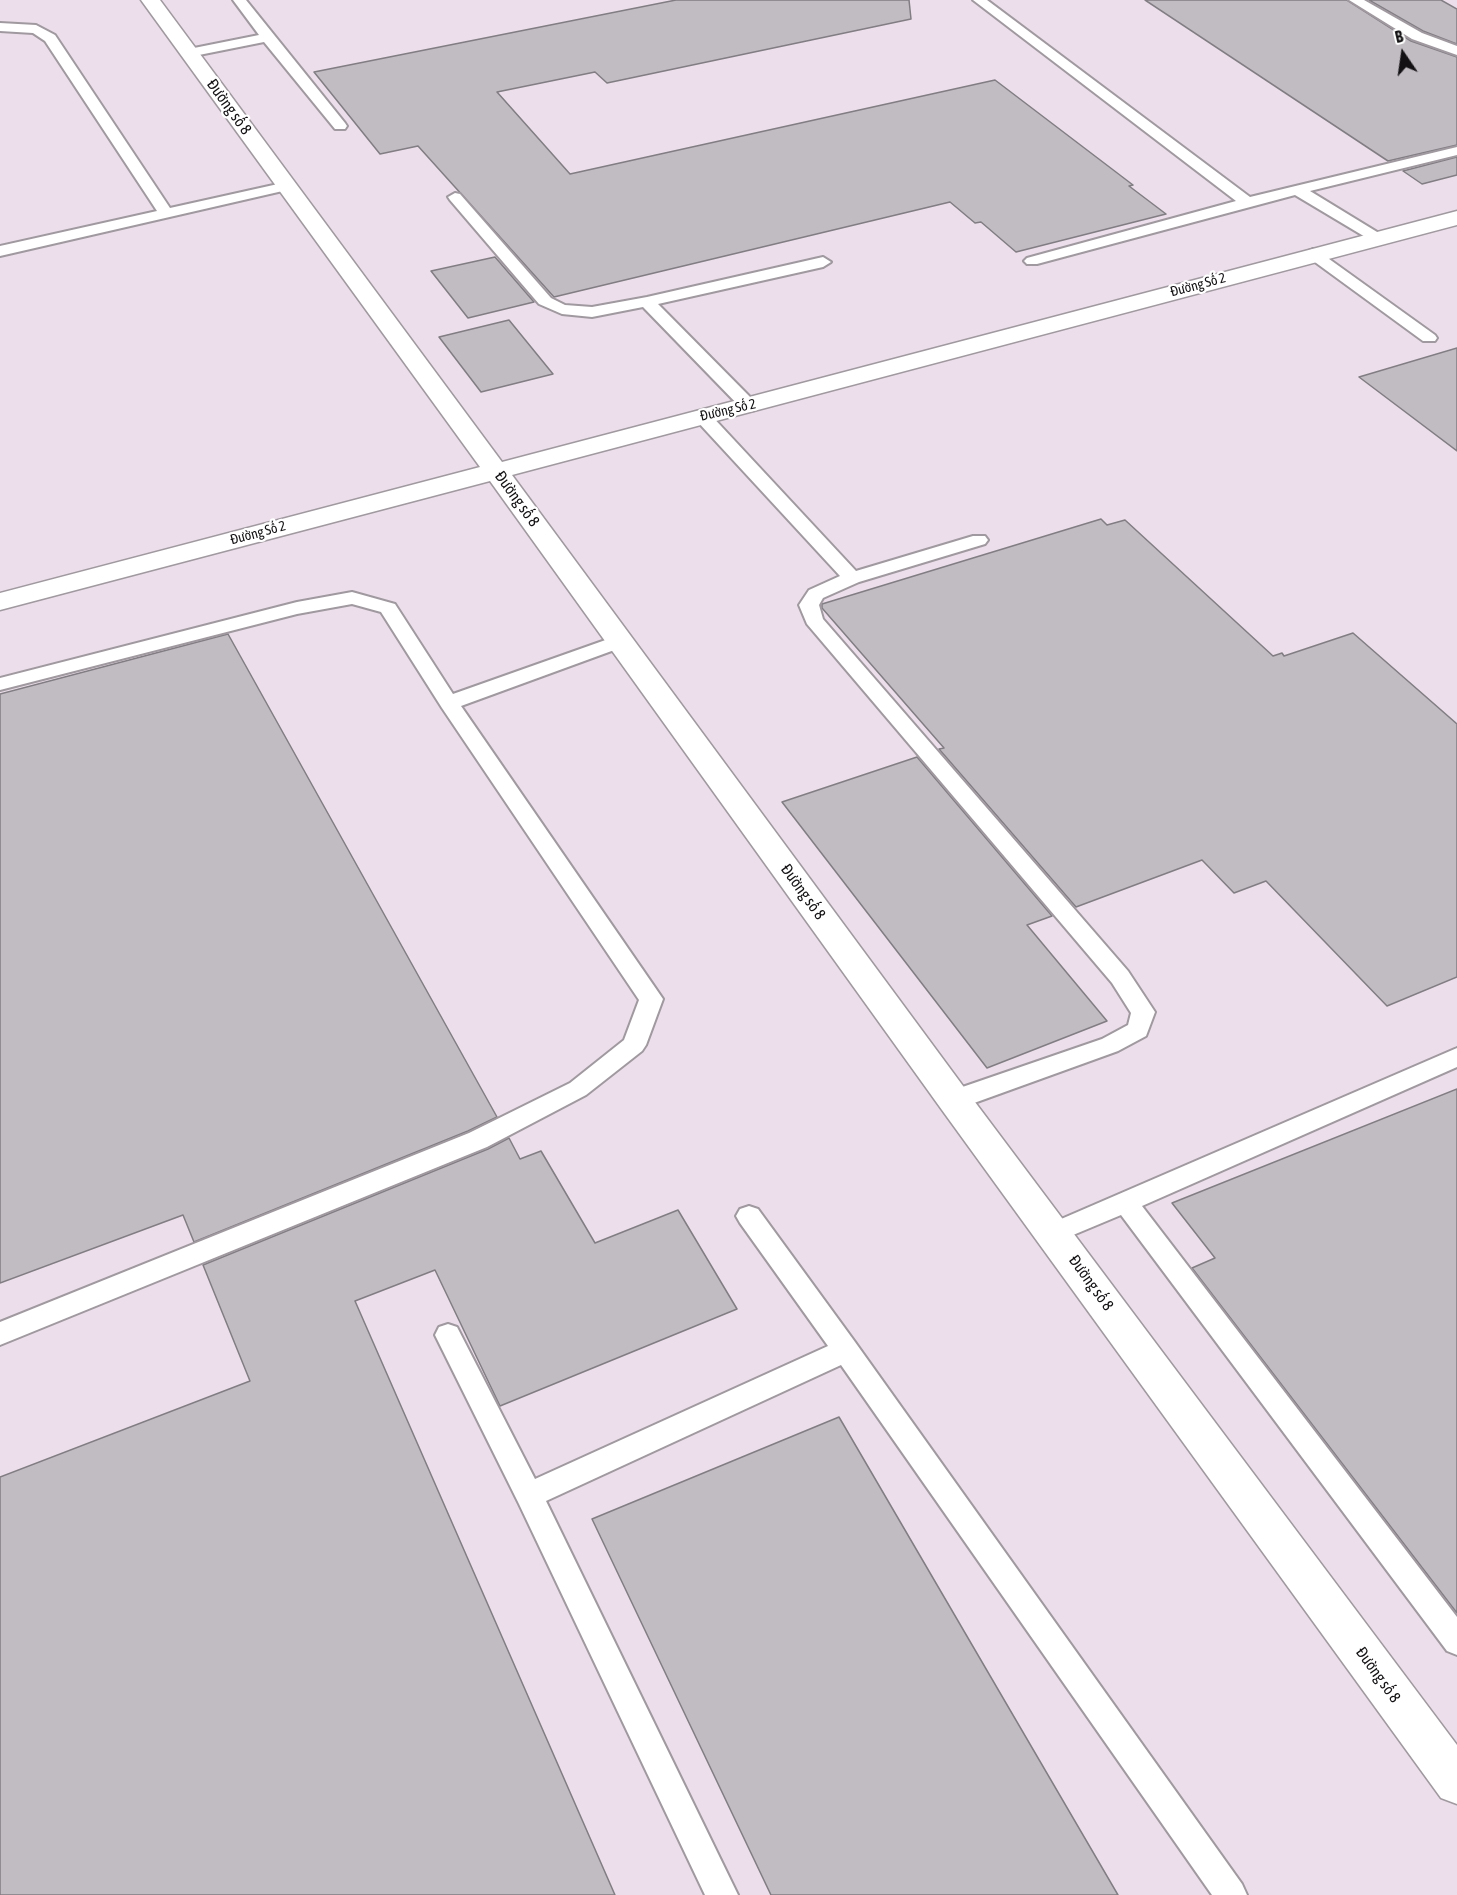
<!DOCTYPE html>
<html>
<head>
<meta charset="utf-8">
<style>
  body { margin:0 }
  #map { position:relative; width:1457px; height:1895px; overflow:hidden; background:#f2ebf1; font-family:"Asap Condensed",sans-serif }
  canvas { display:block }
  .north { position:absolute; left:1373px; top:24px; width:60px; height:60px; -webkit-text-stroke:4px #fff; paint-order:stroke; rotate:347deg; font-size:16px; font-weight:700; line-height:24px; text-align:center; color:#131113 }
  .north::after { content:''; display:block; margin:auto; width:21px; height:27px; background:#131113; clip-path:polygon(50% 0,100% 100%,50% 72%,0 100%) }
</style>
</head>
<body>
<div id="map">
<canvas width="1457" height="1895"></canvas>
<div class="north">B</div>
</div>
<script>
const g = document.querySelector('canvas').getContext('2d');
g.lineJoin = 'round';
function fill(path, color) {
  g.fillStyle = color;
  g.fill(path, 'evenodd');
}
function toPath(rows) {
  const path = new Path2D();
  for (const r of rows) {
    path.moveTo(r[0], r[1]);
    for (let i = 2; i < r.length; i += 2) path.lineTo(r[i], r[i + 1]);
  }
  return path;
}
function stroke(path, color, width, dash) {
  g.strokeStyle = color;
  g.lineWidth = width;
  g.lineCap = dash ? 'butt' : 'round';
  g.setLineDash(dash || []);
  g.stroke(path);
}
function label(font, color, halo, rows, align = 'center') {
  g.font = font + ' "Asap Condensed",sans-serif';
  g.lineWidth = 4.5;
  g.setLineDash([]);
  g.textBaseline = 'middle';
  g.strokeStyle = halo;
  g.fillStyle = color;
  for (const [text, x, y, turn = 0] of rows) {
    g.save();
    g.translate(x, y);
    g.rotate((+turn || 0) * Math.PI / 180);
    g.textAlign = isNaN(turn) ? turn : align;
    if (halo) g.strokeText(text, 0, 0);
    g.fillText(text, 0, 0);
    g.restore();
  }
}
fill(toPath([
  [0,0,1457,0,1457,1895,0,1895]
]), '#ecdfeb');
const building = toPath([
  [676,0,909,0,911,19,607,83,595,72,497,92,570,174,995,80,1133,185,1129,186,1166,214,1016,252,981,222,975,223,950,202,554,297,418,146,380,154,314,72,676,0],
  [1145,0,1347,0,1411,41,1457,57,1457,145,1388,161,1145,0],
  [1369,0,1441,0,1457,9,1457,44,1423,31,1369,0],
  [1457,157,1457,175,1422,184,1403,171,1457,157],
  [495,257,534,302,468,318,431,271,495,257],
  [509,320,553,374,481,392,439,337,509,320],
  [1457,348,1457,451,1359,377,1457,348],
  [1101,519,1107,525,1125,520,1273,656,1282,653,1284,656,1353,633,1457,724,1457,977,1387,1006,1266,881,1234,893,1202,860,1076,907,939,749,944,748,822,608,822,604,1101,519],
  [228,634,497,1117,468,1131,194,1242,183,1215,0,1283,0,694,228,634],
  [917,757,1052,916,1027,925,1107,1021,987,1068,782,802,917,757],
  [1457,1089,1457,1613,1192,1268,1215,1258,1172,1203,1457,1089],
  [509,1138,520,1159,541,1151,595,1243,678,1210,737,1309,500,1406,435,1270,355,1301,615,1895,0,1895,0,1477,250,1381,203,1265,488,1149,509,1138],
  [839,1417,1118,1895,771,1895,592,1519,839,1417]
]);
fill(building, '#c1bbc2');
stroke(building, '#817d83', 1.5);
const service = toPath([
  [233,0,246,0,345,123,347,126,345,129,335,129,264,42,189,57,184,56,182,53,184,50,259,35,233,0],
  [973,0,987,0,1250,197,1457,147,1457,155,1310,191,1382,235,1385,238,1382,241,1372,241,1295,195,1037,264,1027,264,1024,261,1027,258,1236,201,973,0],
  [1349,0,1364,0,1422,33,1457,46,1457,55,1412,39,1349,0],
  [0,23,36,25,55,35,170,208,287,182,294,186,287,190,0,256,0,246,157,211,45,41,33,33,0,31,0,23],
  [455,193,460,194,551,298,565,305,592,307,647,297,823,257,831,262,823,267,658,304,755,402,758,406,755,410,749,411,743,410,643,307,592,317,562,314,539,304,450,200,448,197,455,193],
  [1313,249,1318,251,1435,335,1437,338,1435,341,1423,341,1308,257,1305,254,1308,251,1313,249],
  [702,411,708,412,856,571,973,536,985,536,988,540,985,544,859,582,823,598,819,605,823,619,1128,971,1155,1012,1146,1036,1118,1051,963,1107,954,1109,945,1107,942,1100,945,1093,1102,1039,1128,1025,1131,1013,1112,983,807,624,799,605,809,590,840,576,696,420,693,416,696,412,702,411],
  [352,592,395,604,453,694,614,637,628,637,631,641,628,645,461,706,663,999,646,1045,642,1051,586,1095,487,1147,0,1345,0,1322,469,1133,570,1083,624,1040,639,1000,442,708,381,612,352,604,297,614,0,690,0,678,297,602,352,592],
  [1457,1048,1457,1067,1142,1206,1457,1617,1457,1655,1447,1651,1121,1215,1054,1243,1045,1240,1041,1233,1045,1226,1457,1048],
  [749,1206,758,1209,855,1342,1242,1884,1247,1895,1212,1895,841,1365,546,1501,738,1895,705,1895,519,1504,435,1335,439,1327,448,1324,457,1327,535,1479,828,1346,740,1223,736,1216,740,1209,749,1206]
]);
const minor = toPath([
  [141,0,160,0,502,462,1457,211,1457,225,512,475,966,1090,1457,1745,1457,1804,1441,1798,942,1110,490,481,0,610,0,593,480,467,141,0]
]);
stroke(service, '#a0999f', 4);
stroke(minor, '#a0999f', 3);
fill(service, '#fff');
fill(minor, '#fff');
label('14px', '#131113', '#fff', [
  ["Đường Số 2",1198,285,-15],
  ["Đường Số 2",728,410,-13],
  ["Đường Số 2",258,533,-15]
]);
label('16px', '#131113', '#fff', [
  ["Đường số 8",229,107,54],
  ["Đường số 8",517,499,54],
  ["Đường số 8",803,892,54],
  ["Đường số 8",1091,1283,54],
  ["Đường số 8",1378,1675,54]
]);
</script>
</body>
</html>
